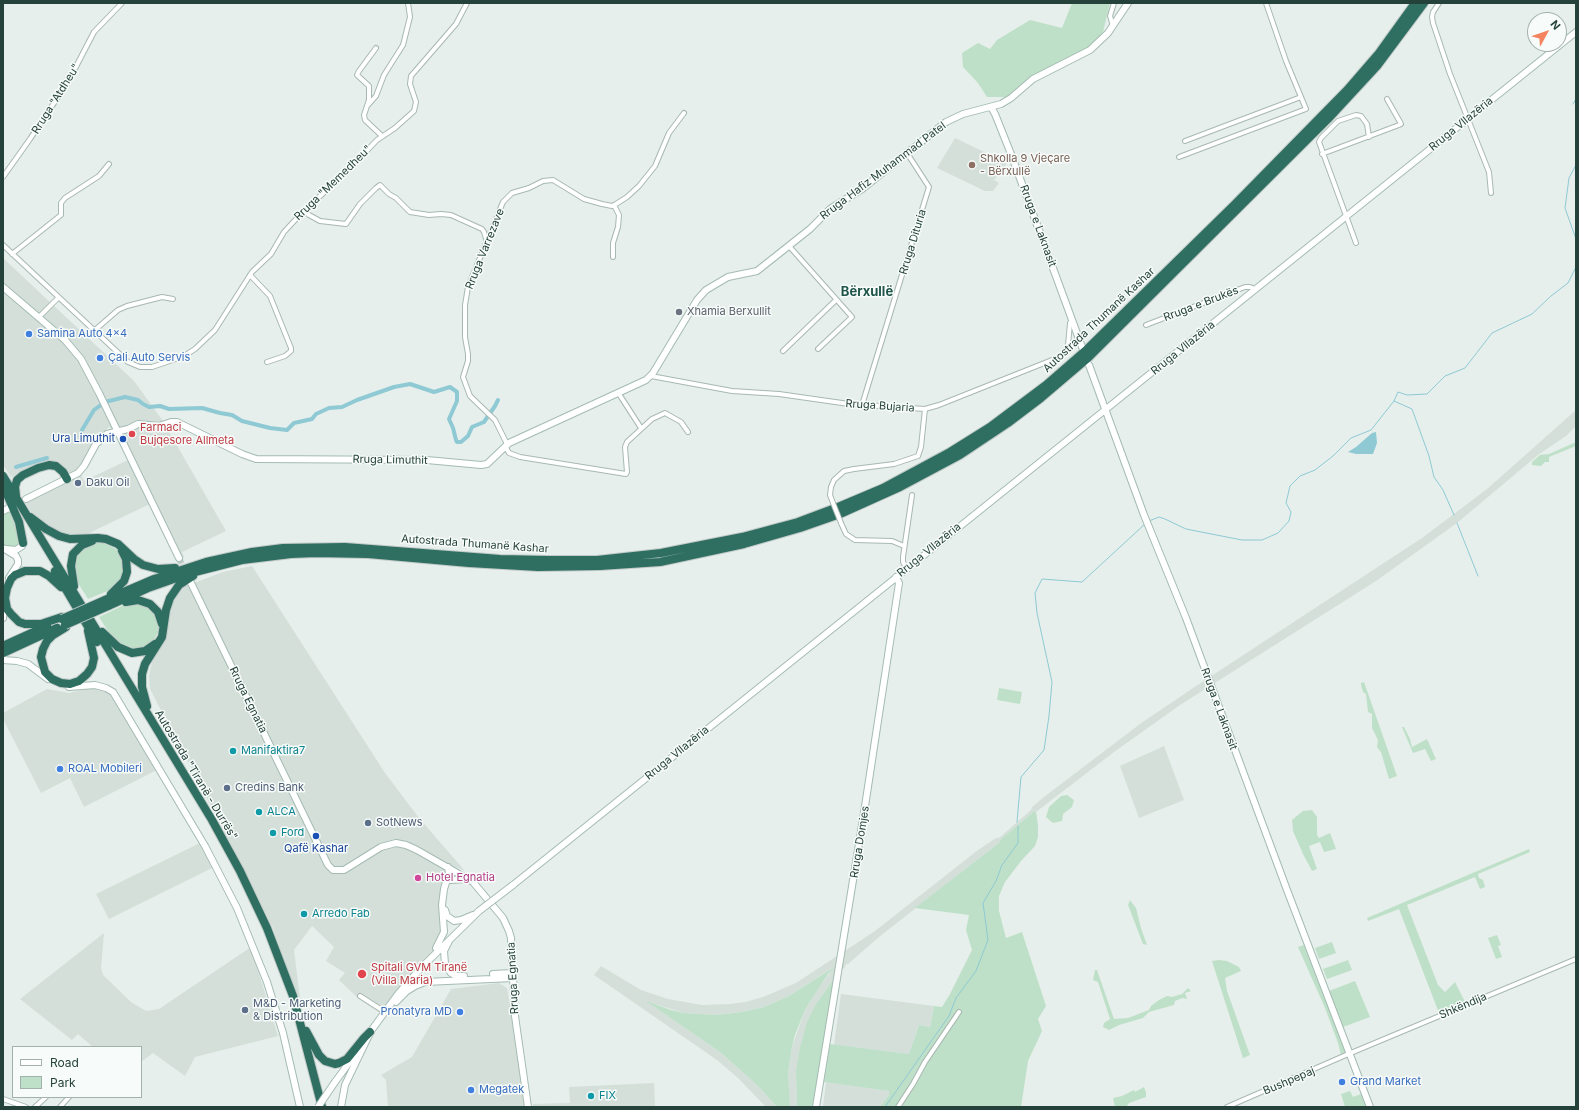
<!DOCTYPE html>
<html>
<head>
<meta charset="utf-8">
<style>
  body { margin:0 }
  #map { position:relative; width:1579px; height:1110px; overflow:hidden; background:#e6efeb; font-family:Inter,sans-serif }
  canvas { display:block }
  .frame { position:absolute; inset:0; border:4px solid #24423a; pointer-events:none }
  .legend { position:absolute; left:12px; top:1046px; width:130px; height:52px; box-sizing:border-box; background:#f7fbf9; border:1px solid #a3b1ad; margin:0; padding:5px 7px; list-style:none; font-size:12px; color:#24423a }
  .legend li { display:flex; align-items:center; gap:8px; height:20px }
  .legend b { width:20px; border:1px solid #a3b1ad }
  .north { position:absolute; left:1527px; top:12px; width:40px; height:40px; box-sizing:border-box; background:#f7fbf9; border:1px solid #a3b1ad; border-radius:50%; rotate:50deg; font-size:11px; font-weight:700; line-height:16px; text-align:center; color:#24423a }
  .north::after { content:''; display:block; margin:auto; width:14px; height:18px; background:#f4845f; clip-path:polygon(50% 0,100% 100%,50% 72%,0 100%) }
</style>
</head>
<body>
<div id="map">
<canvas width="1579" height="1110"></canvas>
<div class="frame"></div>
<ul class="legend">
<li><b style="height:5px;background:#fff"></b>Road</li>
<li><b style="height:11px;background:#bfe0c8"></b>Park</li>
</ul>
<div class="north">N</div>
</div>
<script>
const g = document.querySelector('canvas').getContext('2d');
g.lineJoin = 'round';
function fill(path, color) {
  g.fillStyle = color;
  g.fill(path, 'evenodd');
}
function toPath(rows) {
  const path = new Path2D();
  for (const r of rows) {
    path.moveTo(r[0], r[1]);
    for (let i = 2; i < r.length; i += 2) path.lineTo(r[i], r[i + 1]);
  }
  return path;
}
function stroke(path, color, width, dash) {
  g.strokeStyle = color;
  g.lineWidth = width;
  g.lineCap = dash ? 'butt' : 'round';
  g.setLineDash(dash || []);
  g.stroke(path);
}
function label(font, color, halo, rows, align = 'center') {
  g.font = font + ' Inter,sans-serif';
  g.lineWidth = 3;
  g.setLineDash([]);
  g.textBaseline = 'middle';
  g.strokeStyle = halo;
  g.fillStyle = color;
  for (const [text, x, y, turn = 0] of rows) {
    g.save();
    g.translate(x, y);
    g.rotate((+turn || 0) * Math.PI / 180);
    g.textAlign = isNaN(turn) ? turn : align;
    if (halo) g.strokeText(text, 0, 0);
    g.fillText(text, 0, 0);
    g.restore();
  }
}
fill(toPath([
  [955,138,1007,163,994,180,999,183,993,191,985,191,937,168],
  [3,258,134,381,163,421,226,531,182,552,184,557,179,558,152,503,87,534,73,535,60,533,41,523,37,516,33,515,26,503,81,475,84,481,130,459,116,431,109,427,94,441,84,463,78,470,72,473,68,472,60,466,29,470,11,477,3,465],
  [1576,410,1576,426,1566,436,1538,455,1457,523,1376,581,1180,705,1114,752,1036,812,1033,812,1000,840,999,843,879,937,848,964,846,964,845,967,835,977,816,1004,796,1071,797,1107,790,1107,789,1101,788,1073,792,1047,805,1010,817,990,834,967,789,996,764,1007,742,1012,715,1015,684,1013,648,1002,720,1052,756,1084,777,1107,766,1107,738,1078,717,1060,594,975,601,966,641,990,668,999,702,1005,730,1004,745,1002,763,997,796,983,875,931,978,850,996,838,999,838,1031,810,1032,807,1044,797,1140,724,1193,688,1422,538,1487,489],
  [252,566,385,773,419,818,465,871,449,864,440,941,430,957,383,1015,360,1000,339,980,345,973,326,961,334,947,312,926,294,950,300,998,293,988,273,928,244,869,150,689,149,676,154,654,163,642,167,633,172,602,181,588,223,572],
  [90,688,101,689,112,695,157,770,84,807,70,778,41,793,3,719,3,713,47,689,69,693],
  [1164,746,1184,800,1139,818,1120,766],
  [200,843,212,868,109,919,96,894],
  [104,933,101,968,103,975,131,1002,146,1011,159,1009,251,947,278,1036,195,1057,185,1076,153,1053,141,1062,141,1047,93,1047,78,1034,72,1040,20,999],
  [499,983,507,988,527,1107,388,1107,386,1080,381,1075,412,1057,451,989],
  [841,994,934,1006,930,1027,919,1025,909,1054,834,1045],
  [826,1082,889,1091,889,1095,880,1107,823,1107],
  [654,1083,655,1107,533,1107,533,1104,570,1103,569,1087]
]), '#d4dfda');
fill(toPath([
  [1072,3,1110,3,1103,32,1091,49,1024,84,1006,97,987,97,978,83,963,67,962,53,978,43,990,49,997,40,1030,20,1062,28],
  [1576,442,1576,446,1549,457,1549,462,1545,462,1541,466,1532,465,1532,462,1540,455,1549,454],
  [11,510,14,514,20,545,15,548,3,546,3,514],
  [92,543,104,543,114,548,120,553,124,564,123,575,119,581,110,590,88,599,78,583,74,571,76,557,78,552],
  [135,603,153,609,160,624,159,630,154,640,141,649,127,649,113,639,99,617,122,606],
  [1364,682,1397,776,1389,779,1381,752,1377,747,1378,740,1372,728,1372,714,1368,712,1366,694,1363,692,1361,685,1361,683],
  [999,688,1022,692,1020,704,997,700],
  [1402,727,1404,727,1410,739,1412,747,1427,739,1436,759,1431,761,1425,749,1413,753],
  [1067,795,1074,800,1072,807,1063,814,1062,821,1053,823,1046,817,1049,807,1061,796],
  [1312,810,1317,817,1317,835,1319,838,1330,833,1336,849,1324,852,1320,842,1309,846,1317,869,1312,871,1303,854,1293,831,1292,820,1303,811],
  [1033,812,1036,812,1038,825,1038,837,1035,846,1021,861,1005,882,999,896,999,911,1006,938,1022,932,1046,1006,1038,1019,1042,1031,1028,1061,1021,1107,880,1107,889,1095,889,1091,824,1082,830,1044,909,1054,919,1025,930,1027,934,1006,942,1007,950,994,972,950,966,930,969,915,915,908,999,843,1000,840],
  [1529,849,1530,852,1478,874,1479,878,1483,880,1485,887,1480,889,1475,877,1407,905,1438,985,1445,992,1455,982,1465,1002,1439,1013,1399,909,1368,921,1367,918],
  [1130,900,1136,908,1141,928,1147,945,1143,944,1128,905],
  [1497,935,1501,945,1498,946,1502,957,1496,959,1488,938],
  [1332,942,1336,953,1319,959,1315,948],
  [1304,945,1346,1053,1341,1055,1338,1043,1325,1008,1298,947],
  [1219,960,1227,961,1239,967,1241,971,1225,978,1227,991,1250,1055,1243,1058,1212,961],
  [1348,960,1352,970,1327,979,1323,969],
  [836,966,828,974,811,1000,805,1010,795,1035,792,1047,788,1073,790,1107,777,1107,756,1084,720,1052,646,1001,671,1010,684,1013,715,1015,742,1012,764,1007,789,996],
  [1095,970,1097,970,1114,1019,1128,1018,1149,1010,1151,1006,1159,1000,1167,996,1172,997,1182,994,1188,988,1191,991,1185,993,1187,999,1182,998,1175,1001,1174,1005,1149,1012,1143,1018,1119,1025,1109,1030,1103,1027,1104,1023,1110,1019,1098,982,1093,980],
  [835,977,814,1107,797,1107,796,1071,800,1048,807,1022,816,1004],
  [1355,981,1370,1017,1343,1027,1329,991],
  [1144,1087,1146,1092,1146,1097,1129,1103,1127,1106,1115,1107,1113,1098,1122,1096,1134,1090,1135,1092],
  [1350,1091,1353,1097,1361,1094,1366,1107,1345,1107,1341,1094]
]), '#bfe0c8');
fill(toPath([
  [1376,432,1377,443,1373,454,1356,454,1348,452,1356,447,1372,433]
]), '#8ec9d4');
stroke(toPath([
  [1573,104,1576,99],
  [1576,165,1569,178,1565,208,1576,239],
  [1394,401,1412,409,1429,456,1434,477,1443,490,1454,515],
  [1149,521,1159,517,1165,519,1186,529,1242,540,1262,540,1278,533,1289,521,1291,512,1286,503,1290,486,1300,476,1315,470,1333,456,1351,438,1371,430,1394,401,1398,392,1407,395,1427,394,1445,376,1465,368,1492,333,1532,314,1551,296,1568,283,1576,267],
  [1457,523,1478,576],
  [1017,822,1021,777,1044,750,1049,716,1052,682,1037,613,1035,593,1042,579,1082,582,1145,524],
  [885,1107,949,1016,956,998,976,971,988,940,983,903,996,881,1002,865,1018,843,1018,826]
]), '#8ec9d4', 1);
stroke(toPath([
  [82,430,94,410,105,402,125,397,138,400,143,404,149,407,160,406,169,409,202,408,220,413,232,415,242,421,270,428,287,430,294,423,312,419,316,414,329,408,342,407,357,400,394,387,410,384,434,392,450,387,457,392,457,401,449,419,453,428,456,440,457,442,461,442,468,436,472,427,484,422,495,406,498,400],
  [16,467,47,458]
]), '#8ec9d4', 4);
stroke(toPath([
  [179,558,186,573]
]), '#bfccc8', 6, [6, 3]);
const street = toPath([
  [1439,3,1433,12,1432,17,1433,23,1450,74,1489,172,1491,193],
  [1113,26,1110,16,1114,3],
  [376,48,359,71,357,75,369,86,369,100,364,115,365,120,382,136],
  [368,105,376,96,384,75,403,45,410,17,408,3],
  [1185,141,1301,97],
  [1322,154,1399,125,1401,124,1400,122,1387,99],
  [1179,157,1306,109,1286,61,1266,3],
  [3,177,30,139,68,82,94,32,122,3],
  [305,211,309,215,320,221,346,224,360,204,376,188,380,185,389,194,396,198,410,212,429,215,441,214,451,215,482,229,484,232,487,242],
  [1356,243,1319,142,1321,138,1338,121,1356,115,1361,116,1367,124,1369,137],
  [3,245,128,362,140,367,152,367,184,356,195,349,215,330,252,272,271,254,284,232,297,218,356,162,377,140,395,128,414,111,416,102,410,84,411,76,456,24,467,3],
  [789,246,852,317,818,349],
  [12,254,61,215,61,203,65,198,99,176,109,164],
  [613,257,613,243,618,227,619,215,614,205],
  [250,275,270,296,291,348,291,351,285,356,267,362],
  [39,317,58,298],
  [1146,325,1245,287,1250,287,1255,289],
  [95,330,118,310,127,306,162,297,173,299],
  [783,351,836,300],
  [651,376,732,391,779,394,849,404,925,409,939,405,1062,356,1068,345,1070,323,1072,321],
  [619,394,641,428],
  [862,405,929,187,907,153],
  [507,444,495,420,470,396,463,377,468,361,468,354,465,337,465,305,468,287,503,202,512,193,529,188,543,181,553,180,584,199,602,204,612,206,616,204,627,197,639,186,655,166,669,133,684,113],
  [505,446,509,453,520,457,626,474,627,472,625,447,627,442,652,419,665,413,681,422,688,432],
  [833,503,830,495,831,487,834,480,844,471,854,469,894,464,918,456,921,447,925,409],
  [841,523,846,534,855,540,892,541,904,546],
  [906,568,903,562,903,557,912,495],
  [360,996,385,1012],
  [3,1099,26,1107],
  [35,1107,46,1097],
  [60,1107,69,1097],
  [898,1107,913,1084,925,1062,959,1012],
  [1227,1107,1346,1055,1576,959]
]);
const secondary = toPath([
  [991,107,995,114,1011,154,1082,347],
  [3,287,65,340,81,359,99,393,179,558],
  [1089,365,1144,515,1186,618,1287,890,1370,1107],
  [26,499,78,473,84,466,96,444,107,434,128,429,138,424,159,426,171,422,177,422,242,454,256,459,427,460,481,465,487,464,509,443,646,380,653,373,697,300,706,290,728,277,757,271,810,229,830,209,862,189,946,122,963,114,1001,104,1011,98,1033,79,1090,50,1108,33,1128,3],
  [3,511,9,508],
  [3,548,16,556,18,560,18,564,9,578],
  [6,549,16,550,22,546,23,543],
  [191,583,328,865,333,870,344,870,381,847,396,843,406,845,417,850,473,882,503,918,509,931,511,938,515,1016,528,1107],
  [3,609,3,618],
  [3,660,17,661,28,664,48,679],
  [69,687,95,685,106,688,113,692,205,846,237,908,267,982,283,1033,300,1107],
  [451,880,467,879],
  [513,885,1576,32],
  [445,910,447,916,454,921,461,920,473,915],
  [449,941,444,951,445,964,451,973,457,976,464,976],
  [436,948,444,932,442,905,444,889,449,873,448,867],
  [493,974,512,973],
  [396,1002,407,991,415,986,425,982,513,978],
  [368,1035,398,994,421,968,479,911],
  [335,1082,354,1056],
  [341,1107,345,1085,370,1033],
  [816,1107,864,813,899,583,896,577]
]);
const highway = toPath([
  [3,476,212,820,240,871,267,928,293,996,322,1107],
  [3,485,19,522,23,543],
  [16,496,15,487,17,480,23,475,38,468,49,465,56,466,63,472,67,479],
  [30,517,46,529,59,536,70,539,98,538,106,539,118,544,134,559,143,565,158,569,175,568],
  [55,571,97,642],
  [74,586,71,566,73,554,82,545,92,541],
  [61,587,49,576,40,571,25,571,15,575,11,579,7,588,5,598,7,609,11,614,19,622,25,624,41,624,62,617],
  [111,594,124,581,127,572,126,559,122,551],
  [105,600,154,579,206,562,252,552,283,548,345,547,500,559,548,560,597,560,661,553,742,537,798,522,838,507,883,488,950,452,990,427,1046,385,1085,351,1235,204,1347,90,1379,53,1415,3],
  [126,602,138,600,150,604,158,612,162,624],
  [108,606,148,588,191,573,242,560,291,554,316,553,368,554,469,563,538,567,600,566,660,562,744,544,800,528,840,514,900,487,960,455,1008,423,1041,398,1088,358,1328,119,1377,66,1424,3],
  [66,627,53,635,47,641,43,649,41,657,45,672,52,679,61,683,70,684,79,681,87,674,92,667,94,658,88,631],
  [102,632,118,647,132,653,145,651,155,644],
  [3,646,47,626],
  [3,653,57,628],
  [147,706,142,687,142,674,145,664,162,637,166,610,170,598,179,585,193,576],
  [306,1031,319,1055,325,1061,335,1064,339,1063,347,1059,364,1038,370,1032]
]);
stroke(street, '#a8b8b2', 6);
stroke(secondary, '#a4bbb3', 8);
stroke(highway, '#c2cac8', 10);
stroke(street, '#fff', 4);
stroke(secondary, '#fff', 6);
stroke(highway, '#2f6f62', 8);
const streetBridge = toPath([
  [833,503,841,523]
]);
const secondaryBridge = toPath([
  [479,911,513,885],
  [318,1107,335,1082]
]);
const highwayBridge = toPath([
  [62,619,105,600],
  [65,625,108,606]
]);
stroke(streetBridge, '#a8b8b2', 6, []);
stroke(secondaryBridge, '#a4bbb3', 8, []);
stroke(highwayBridge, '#c2cac8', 10, []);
stroke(streetBridge, '#fff', 4);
stroke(secondaryBridge, '#fff', 6);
stroke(highwayBridge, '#2f6f62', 8);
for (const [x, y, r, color] of [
  [972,165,4,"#8d6e63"],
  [679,312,4,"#6b7280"],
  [29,334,4,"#3f7fe0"],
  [100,358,4,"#3f7fe0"],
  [132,434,4,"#e0444e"],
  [123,439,4,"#1a4fb4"],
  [78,483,4,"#5c6f8a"],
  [233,751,4,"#0f9aa8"],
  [60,769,4,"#3f7fe0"],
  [227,788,4,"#5c6f8a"],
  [259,812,4,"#0f9aa8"],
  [368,823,4,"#5c6f8a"],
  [273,833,4,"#0f9aa8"],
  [316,836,4,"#1a4fb4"],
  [418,878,4,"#d1479c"],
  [304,914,4,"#0f9aa8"],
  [362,974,5,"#e0444e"],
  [245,1010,4,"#5c6f8a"],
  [460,1012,4,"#3f7fe0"],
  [1342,1082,4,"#3f7fe0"],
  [471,1090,4,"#3f7fe0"],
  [591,1096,4,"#0f9aa8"]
]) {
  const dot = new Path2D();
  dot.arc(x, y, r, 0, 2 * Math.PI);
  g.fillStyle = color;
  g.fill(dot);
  stroke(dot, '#f7fbf9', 1.5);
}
label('11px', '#24423a', '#f7fbf9', [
  ["Rruga \"Atdheu\"",56,99,-58],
  ["Rruga Vllazëria",1461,124,-39],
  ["Rruga Hafiz Muhammad Patel",883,171,-37],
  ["Rruga \"Memedheu\"",333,183,-44],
  ["Rruga e Laknasit",1038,226,70],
  ["Rruga Dituria",913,242,-73],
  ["Rruga Varrezave",485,249,-68],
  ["Rruga e Brukës",1201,304,-21],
  ["Autostrada Thumanë Kashar",1099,320,-43],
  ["Rruga Vllazëria",1183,348,-39],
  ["Rruga Bujaria",880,406,4],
  ["Rruga Limuthit",390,460,1],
  ["Autostrada Thumanë Kashar",475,544,4],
  ["Rruga Vllazëria",929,550,-39],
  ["Rruga Egnatia",248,700,64],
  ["Rruga e Laknasit",1219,709,70],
  ["Rruga Vllazëria",677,753,-39],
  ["Autostrada \"Tiranë - Durrës\"",196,775,59],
  ["Rruga Domjes",860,842,-81],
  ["Rruga Egnatia",513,978,-93],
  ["Shkëndija",1463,1006,-23],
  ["Bushpepaj",1289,1081,-23]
]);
label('11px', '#785e54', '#f7fbf9', [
  ["Shkolla 9 Vjeçare",980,159],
  ["- Bërxullë",980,172]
], 'left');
label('11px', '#5b616d', '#f7fbf9', [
  ["Xhamia Berxullit",687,312]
], 'left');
label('11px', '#366cbe', '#f7fbf9', [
  ["Samina Auto 4x4",37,334],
  ["Çali Auto Servis",108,358],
  ["ROAL Mobileri",68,769],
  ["Pronatyra MD",452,1012,"right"],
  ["Grand Market",1350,1082],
  ["Megatek",479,1090]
], 'left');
label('11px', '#be3a42', '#f7fbf9', [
  ["Farmaci",140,428],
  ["Bujqesore Allmeta",140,441],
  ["Spitali GVM Tiranë",371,968],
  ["(Villa Maria)",371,981]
], 'left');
label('11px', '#164399', '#f7fbf9', [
  ["Ura Limuthit",115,439],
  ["Qafë Kashar",316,849,"center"]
], 'right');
label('11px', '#4e5e75', '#f7fbf9', [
  ["Daku Oil",86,483],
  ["Credins Bank",235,788],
  ["SotNews",376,823],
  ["M&D - Marketing",253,1004],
  ["& Distribution",253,1017]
], 'left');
label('11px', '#0d838f', '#f7fbf9', [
  ["Manifaktira7",241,751],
  ["ALCA",267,812],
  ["Ford",281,833],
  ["Arredo Fab",312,914],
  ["FIX",599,1096]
], 'left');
label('11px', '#b23c85', '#f7fbf9', [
  ["Hotel Egnatia",426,878]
], 'left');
label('bold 13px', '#1f5548', '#f7fbf9', [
  ["Bërxullë",867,292]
]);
</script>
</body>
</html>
